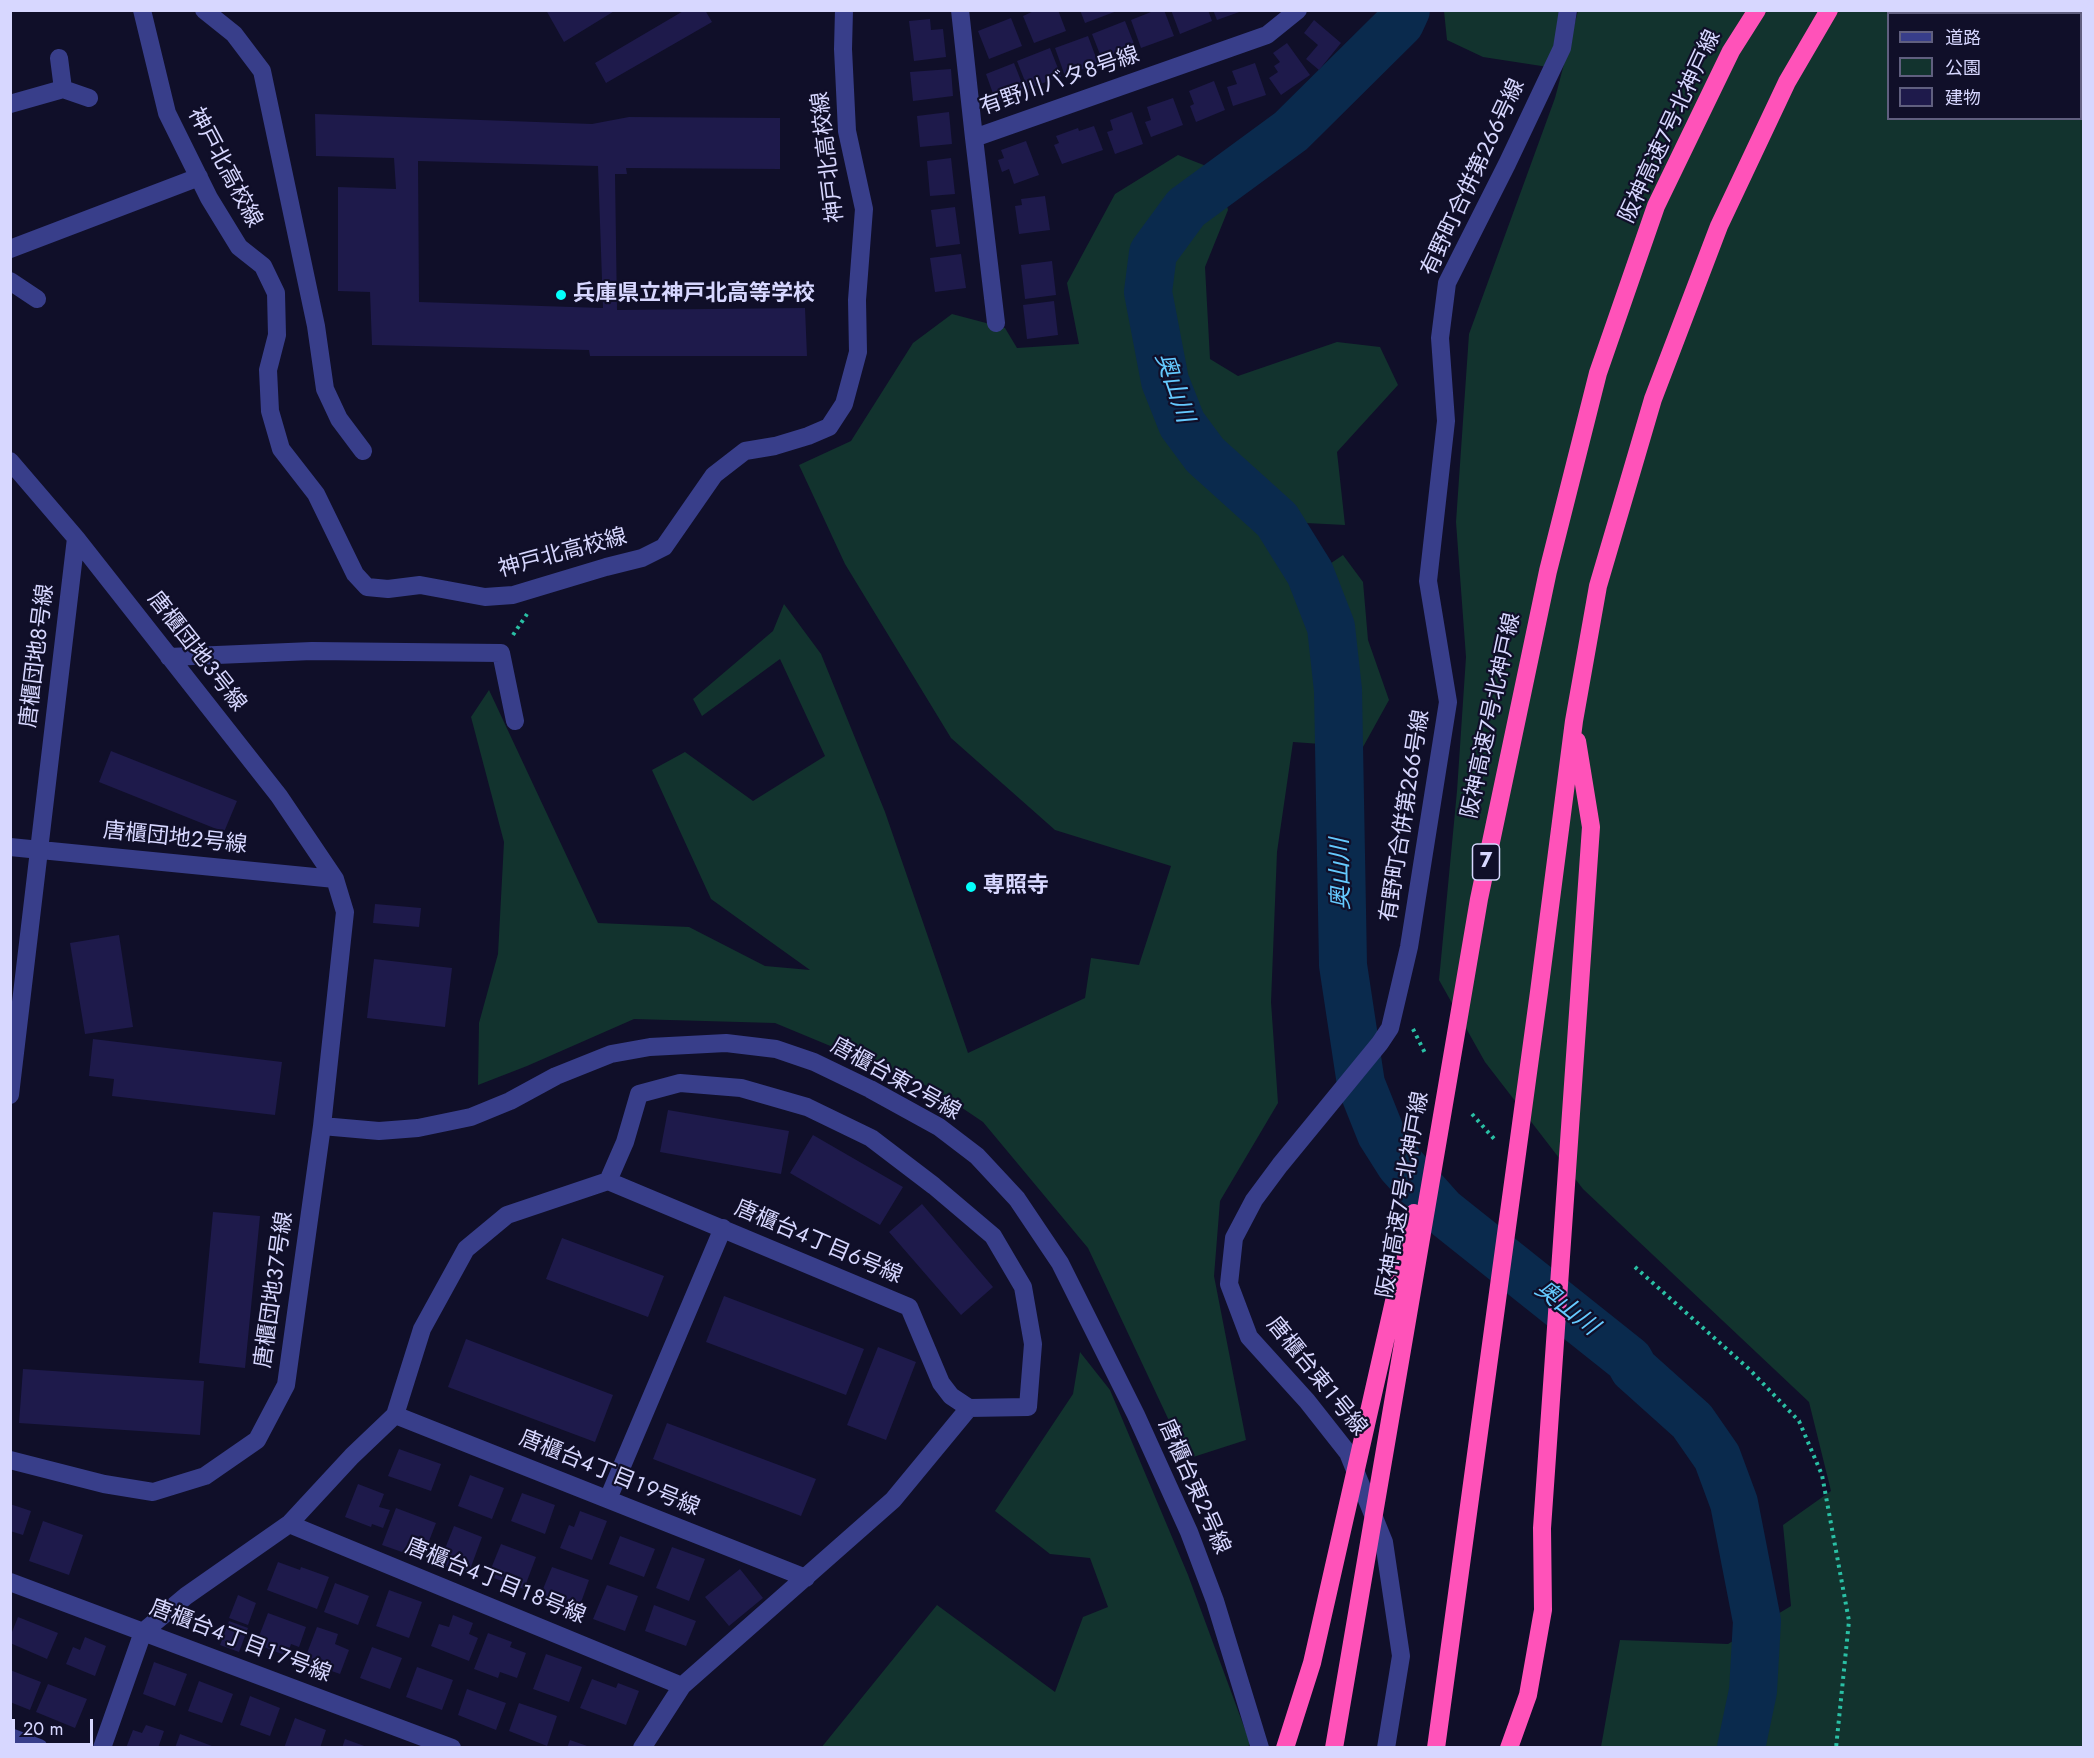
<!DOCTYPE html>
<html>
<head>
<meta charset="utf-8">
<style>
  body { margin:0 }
  #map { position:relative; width:2094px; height:1758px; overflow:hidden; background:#100f29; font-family:Jost,"Noto Sans JP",sans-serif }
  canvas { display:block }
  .frame { position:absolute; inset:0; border:12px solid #d7d7ff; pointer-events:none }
  .legend { position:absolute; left:1887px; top:12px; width:195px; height:108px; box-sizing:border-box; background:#100f29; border:2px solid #605f7f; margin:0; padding:8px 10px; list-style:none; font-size:18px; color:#d7d7ff }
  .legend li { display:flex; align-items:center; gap:12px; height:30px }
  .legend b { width:30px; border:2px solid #605f7f }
  .scale { position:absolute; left:12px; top:1719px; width:81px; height:27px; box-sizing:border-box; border:3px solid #d7d7ff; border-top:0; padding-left:8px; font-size:18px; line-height:21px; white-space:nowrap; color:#d7d7ff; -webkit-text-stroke:4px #100f29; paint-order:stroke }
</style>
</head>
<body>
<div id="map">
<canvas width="2094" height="1758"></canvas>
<div class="frame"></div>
<ul class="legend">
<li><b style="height:8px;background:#383e8a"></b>道路</li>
<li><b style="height:16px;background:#12332e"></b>公園</li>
<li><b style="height:16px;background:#1e1a4b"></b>建物</li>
</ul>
<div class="scale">20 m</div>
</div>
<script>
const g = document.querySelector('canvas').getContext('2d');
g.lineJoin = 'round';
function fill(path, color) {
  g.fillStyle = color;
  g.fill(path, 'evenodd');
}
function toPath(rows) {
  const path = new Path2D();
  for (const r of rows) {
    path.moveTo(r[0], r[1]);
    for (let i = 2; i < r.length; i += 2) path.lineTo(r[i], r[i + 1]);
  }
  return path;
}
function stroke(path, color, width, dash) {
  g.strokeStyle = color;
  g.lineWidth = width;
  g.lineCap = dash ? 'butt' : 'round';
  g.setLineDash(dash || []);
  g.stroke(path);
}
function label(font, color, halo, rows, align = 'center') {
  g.font = font + ' Jost,"Noto Sans JP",sans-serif';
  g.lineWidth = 4.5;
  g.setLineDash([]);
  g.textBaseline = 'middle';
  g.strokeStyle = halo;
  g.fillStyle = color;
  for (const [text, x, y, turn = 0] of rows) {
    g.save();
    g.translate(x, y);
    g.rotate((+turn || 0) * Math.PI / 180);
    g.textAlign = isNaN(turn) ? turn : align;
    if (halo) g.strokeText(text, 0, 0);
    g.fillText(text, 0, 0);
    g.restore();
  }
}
fill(toPath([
  [1444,11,1559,11,1558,44,1548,67,1483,57,1447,40],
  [1578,11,2083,11,2083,1747,1601,1747,1620,1640,1728,1644,1791,1606,1783,1525,1831,1491,1809,1402,1583,1189,1485,1062,1439,980,1457,791,1466,657,1456,522,1469,334,1555,98],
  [1888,14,2080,14,2080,118,1888,118],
  [1178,155,1219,171,1228,210,1205,267,1210,359,1238,376,1337,342,1380,347,1398,385,1337,452,1345,525,1306,523,1274,554,1303,582,1343,555,1363,582,1368,640,1389,700,1363,747,1293,742,1277,852,1271,1002,1278,1103,1220,1201,1214,1276,1246,1440,1187,1459,1088,1248,983,1122,934,1089,775,1023,634,1019,527,1066,478,1085,479,1023,498,954,504,842,471,717,489,690,598,923,689,927,765,966,810,970,711,899,652,770,685,752,753,801,825,756,780,659,702,716,693,699,773,631,784,604,821,654,885,812,968,1053,1085,998,1091,958,1139,965,1171,866,1055,830,951,738,845,564,799,465,851,441,913,343,952,314,1005,328,1017,348,1079,344,1067,283,1115,194],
  [1080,1352,1110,1390,1188,1575,1250,1743,1248,1747,821,1748,937,1605,1055,1692,1083,1617,1108,1607,1090,1558,1050,1554,995,1511,1073,1394]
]), '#12332e');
stroke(toPath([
  [1406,10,1400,23,1291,131,1186,208,1153,253,1148,292,1165,381,1182,424,1205,455,1277,520,1310,573,1331,627,1338,690,1343,965,1361,1084,1381,1134,1400,1164,1442,1211,1629,1360,1634,1369,1692,1421,1717,1457,1734,1503,1757,1621,1753,1691,1741,1748]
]), '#0a2a4d', 48);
fill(toPath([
  [546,10,616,10,564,42],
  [685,10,705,10,712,22,606,83,595,63],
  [1036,10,1058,10,1066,31,1034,43,1023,16],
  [1080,10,1117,10,1117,11,1085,23],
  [1156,10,1164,10,1174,36,1141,48,1131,20],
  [1171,10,1208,10,1212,21,1180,34],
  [1213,10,1242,10,1242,11,1217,20],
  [1011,18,1022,46,989,59,978,31],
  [930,19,931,30,943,29,946,57,914,61,909,21],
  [1314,20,1341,43,1319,70,1306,59,1318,45,1304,33],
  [1125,21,1136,49,1103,62,1092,34],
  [1088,36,1098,63,1065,76,1055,48],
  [1287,43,1310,75,1281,95,1269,78,1278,72,1274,66,1280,62,1273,53],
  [1050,48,1061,76,1028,89,1017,61],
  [1014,63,1025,91,996,102,986,74],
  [1255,63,1266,95,1233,106,1227,87,1237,84,1232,71],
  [951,69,953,96,913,101,910,72],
  [1214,81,1225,110,1196,122,1190,106,1194,104,1189,91],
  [1173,98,1183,125,1151,137,1145,122,1151,120,1147,107],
  [949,112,952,144,920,147,917,116],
  [1132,112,1143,144,1115,154,1107,132,1113,130,1110,120],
  [315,114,592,124,629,117,780,118,780,169,626,168,627,174,615,174,617,310,805,308,807,356,590,356,589,350,372,345,370,292,338,291,338,187,396,189,394,158,316,156],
  [418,161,598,166,603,308,419,302],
  [1094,126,1103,150,1062,164,1054,145,1059,143,1056,136,1078,128,1079,131],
  [1026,141,1039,175,1014,184,1009,169,1002,172,998,160,1004,158,1001,150],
  [951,158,955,194,930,196,927,161],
  [1045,196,1050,230,1019,234,1015,206,1022,205,1021,199],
  [955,207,960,244,936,247,931,210],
  [961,254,966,288,935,292,930,258],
  [1052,261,1056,295,1025,299,1021,265],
  [1054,301,1058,335,1027,339,1023,305],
  [111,751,237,801,224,832,99,782],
  [375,904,421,908,419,927,373,923],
  [119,935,133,1027,85,1034,70,943],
  [374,959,452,968,445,1027,367,1018],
  [93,1039,282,1062,275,1115,112,1096,114,1079,89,1076],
  [668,1110,789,1131,781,1174,660,1152],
  [813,1135,903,1187,880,1225,790,1173],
  [922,1204,993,1287,961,1315,889,1232],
  [213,1212,260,1216,245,1368,199,1363],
  [562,1238,664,1276,648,1317,546,1279],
  [724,1296,864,1349,846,1395,706,1342],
  [466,1339,613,1395,595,1442,448,1387],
  [878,1347,916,1362,886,1440,847,1425],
  [23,1369,204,1381,200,1435,19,1423],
  [667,1423,816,1479,801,1516,653,1459],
  [399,1449,441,1464,431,1491,388,1476],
  [470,1475,504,1488,492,1519,458,1506],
  [358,1484,384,1494,379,1507,390,1510,383,1528,372,1524,371,1527,345,1517],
  [522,1493,555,1505,545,1534,511,1521],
  [10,1504,31,1511,23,1535,10,1531],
  [396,1508,436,1523,422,1559,382,1545],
  [580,1511,607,1521,592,1560,560,1548,569,1525,574,1527],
  [43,1521,83,1535,69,1575,29,1561],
  [454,1526,482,1537,468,1575,439,1564],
  [620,1536,655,1549,644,1577,609,1564],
  [501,1544,536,1557,524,1589,488,1576],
  [672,1547,705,1559,689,1601,656,1588],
  [278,1562,300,1570,301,1567,329,1577,317,1609,267,1590],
  [552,1567,589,1580,579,1608,541,1594],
  [740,1569,763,1598,729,1626,705,1597],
  [335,1583,369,1596,358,1625,324,1612],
  [607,1585,638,1596,625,1631,593,1619],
  [389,1590,422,1602,409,1638,376,1626],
  [238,1595,256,1603,248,1625,229,1618],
  [654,1605,696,1621,686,1646,645,1631],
  [268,1613,306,1627,299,1647,291,1644,287,1656,256,1644],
  [453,1615,473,1623,469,1634,478,1638,469,1661,431,1646,439,1624,449,1627],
  [18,1617,58,1633,47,1659,10,1643,10,1637],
  [229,1621,248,1628,239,1652,220,1645],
  [317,1627,338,1634,335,1644,349,1650,340,1674,304,1661],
  [488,1633,512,1642,510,1647,526,1653,517,1678,500,1672,498,1678,474,1669],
  [85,1637,106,1646,95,1676,66,1664,73,1647,80,1650],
  [372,1647,402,1658,390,1689,360,1678],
  [546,1654,582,1667,569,1702,533,1689],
  [154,1662,187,1674,175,1706,143,1694],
  [417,1667,453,1680,442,1710,406,1697],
  [10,1670,41,1682,30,1710,10,1702],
  [592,1679,616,1688,618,1683,639,1691,626,1725,580,1708],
  [199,1681,233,1694,222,1723,188,1711],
  [48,1684,87,1699,75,1728,36,1712],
  [467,1689,506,1703,496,1730,458,1715],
  [250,1696,280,1708,270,1736,240,1725],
  [519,1703,557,1716,547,1746,509,1731],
  [295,1718,326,1730,320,1748,284,1748],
  [146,1725,164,1731,158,1748,126,1748,133,1730,142,1733],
  [180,1734,212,1746,211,1748,175,1748],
  [345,1739,367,1747,367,1748,342,1748],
  [570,1740,590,1747,590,1748,567,1748]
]), '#1e1a4b');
stroke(toPath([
  [513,635,527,614],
  [1413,1029,1425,1053],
  [1472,1114,1496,1141],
  [1635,1267,1750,1370,1799,1421,1822,1475,1849,1621,1836,1748]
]), '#2ac0a5', 4, [3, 4.5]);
stroke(toPath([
  [142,10,167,113,209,198,239,247,263,266,276,293,277,335,268,370,270,411,281,449,316,494,355,574,367,587,388,589,420,585,485,597,513,595,606,567,642,558,664,547,714,475,745,451,775,446,808,436,829,427,844,404,858,352,857,300,864,209,847,131,843,49,844,10],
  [204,10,234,34,262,71,316,326,325,389,339,419,363,451],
  [960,10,974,138],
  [59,58,63,89,89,98],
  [10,104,63,89],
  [10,249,199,177],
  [10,281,37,299],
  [996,323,974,138,1267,35,1298,10],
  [10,461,76,538,279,796,335,879,345,912,322,1126,286,1385,257,1440,205,1476,153,1492,104,1484,10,1460],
  [169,657,312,651,501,653,515,721],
  [10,847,335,879],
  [10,1095,76,538],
  [322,1126,379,1131,418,1128,471,1117,510,1101,556,1076,611,1054,650,1047,726,1043,776,1049,814,1062,870,1089,939,1127,977,1156,1017,1199,1060,1263,1136,1415,1189,1532,1215,1601,1260,1748],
  [608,1181,625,1142,639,1094,680,1083,741,1088,807,1107,871,1138,934,1186,993,1236,1023,1287,1033,1344,1028,1407,969,1408],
  [395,1415,806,1578],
  [608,1499,723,1228],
  [289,1524,682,1686],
  [10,1582,452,1748],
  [10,1737,39,1748],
  [102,1748,143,1632,186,1596,289,1524,352,1456,395,1415,422,1329,466,1249,507,1215,608,1181,909,1307,941,1383,951,1396,969,1408,893,1500,682,1686,642,1748],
  [1386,1748,1401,1656,1384,1542,1348,1453,1307,1401,1249,1337,1229,1284,1234,1238,1254,1200,1280,1165,1380,1043,1390,1028,1409,947,1448,702,1428,581,1446,421,1440,338,1447,283,1507,164,1562,48,1568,10]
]), '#383e8a', 18);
stroke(toPath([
  [1285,1748,1312,1663,1414,1213],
  [1334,1748,1479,899,1548,571,1598,373,1656,206,1731,51,1757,10],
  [1436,1748,1539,992,1574,721,1598,586,1653,399,1719,226,1787,82,1829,10],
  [1509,1748,1528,1695,1543,1610,1542,1528,1591,827,1577,741]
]), '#ff52b9', 18);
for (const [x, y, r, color] of [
  [561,295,6,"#03fffb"],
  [971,887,6,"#03fffb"]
]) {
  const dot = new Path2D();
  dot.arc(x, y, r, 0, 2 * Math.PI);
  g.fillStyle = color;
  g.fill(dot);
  stroke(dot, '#100f29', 2);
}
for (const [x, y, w] of [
  [1486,862,27]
]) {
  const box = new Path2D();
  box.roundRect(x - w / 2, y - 18, w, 36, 4.5);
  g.fillStyle = '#100f29';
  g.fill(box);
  stroke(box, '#d7d7ff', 1.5);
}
label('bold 21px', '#d7d7ff', null, [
  ["7",1486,862]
]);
label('22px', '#d7d7ff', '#100f29', [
  ["有野川バタ８号線",1060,82,-19],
  ["阪神高速7号北神戸線",1671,127,-65],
  ["神戸北高校線",829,157,-97],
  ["神戸北高校線",224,168,62],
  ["有野町合併第２６６号線",1474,178,-65],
  ["神戸北高校線",563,554,-15],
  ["唐櫃団地３号線",196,652,52],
  ["唐櫃団地８号線",38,656,-83],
  ["阪神高速7号北神戸線",1492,716,-78],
  ["有野町合併第２６６号線",1406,816,-81],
  ["唐櫃団地２号線",175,839,6],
  ["唐櫃台東２号線",895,1080,29],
  ["阪神高速7号北神戸線",1404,1195,-80],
  ["唐櫃台４丁目６号線",818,1243,23],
  ["唐櫃団地３７号線",275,1290,-82],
  ["唐櫃台東１号線",1316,1377,51],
  ["唐櫃台４丁目１９号線",609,1474,22],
  ["唐櫃台東２号線",1193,1487,66],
  ["唐櫃台４丁目１８号線",495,1582,22],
  ["唐櫃台４丁目１７号線",240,1642,21]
]);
label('bold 22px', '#d7d7ff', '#100f29', [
  ["兵庫県立神戸北高等学校",573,295],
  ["専照寺",983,887]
], 'left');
label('italic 24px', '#65caff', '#100f29', [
  ["奥山川",1173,388,71],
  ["奥山川",1342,874,-91],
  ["奥山川",1566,1309,38]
]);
</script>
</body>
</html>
